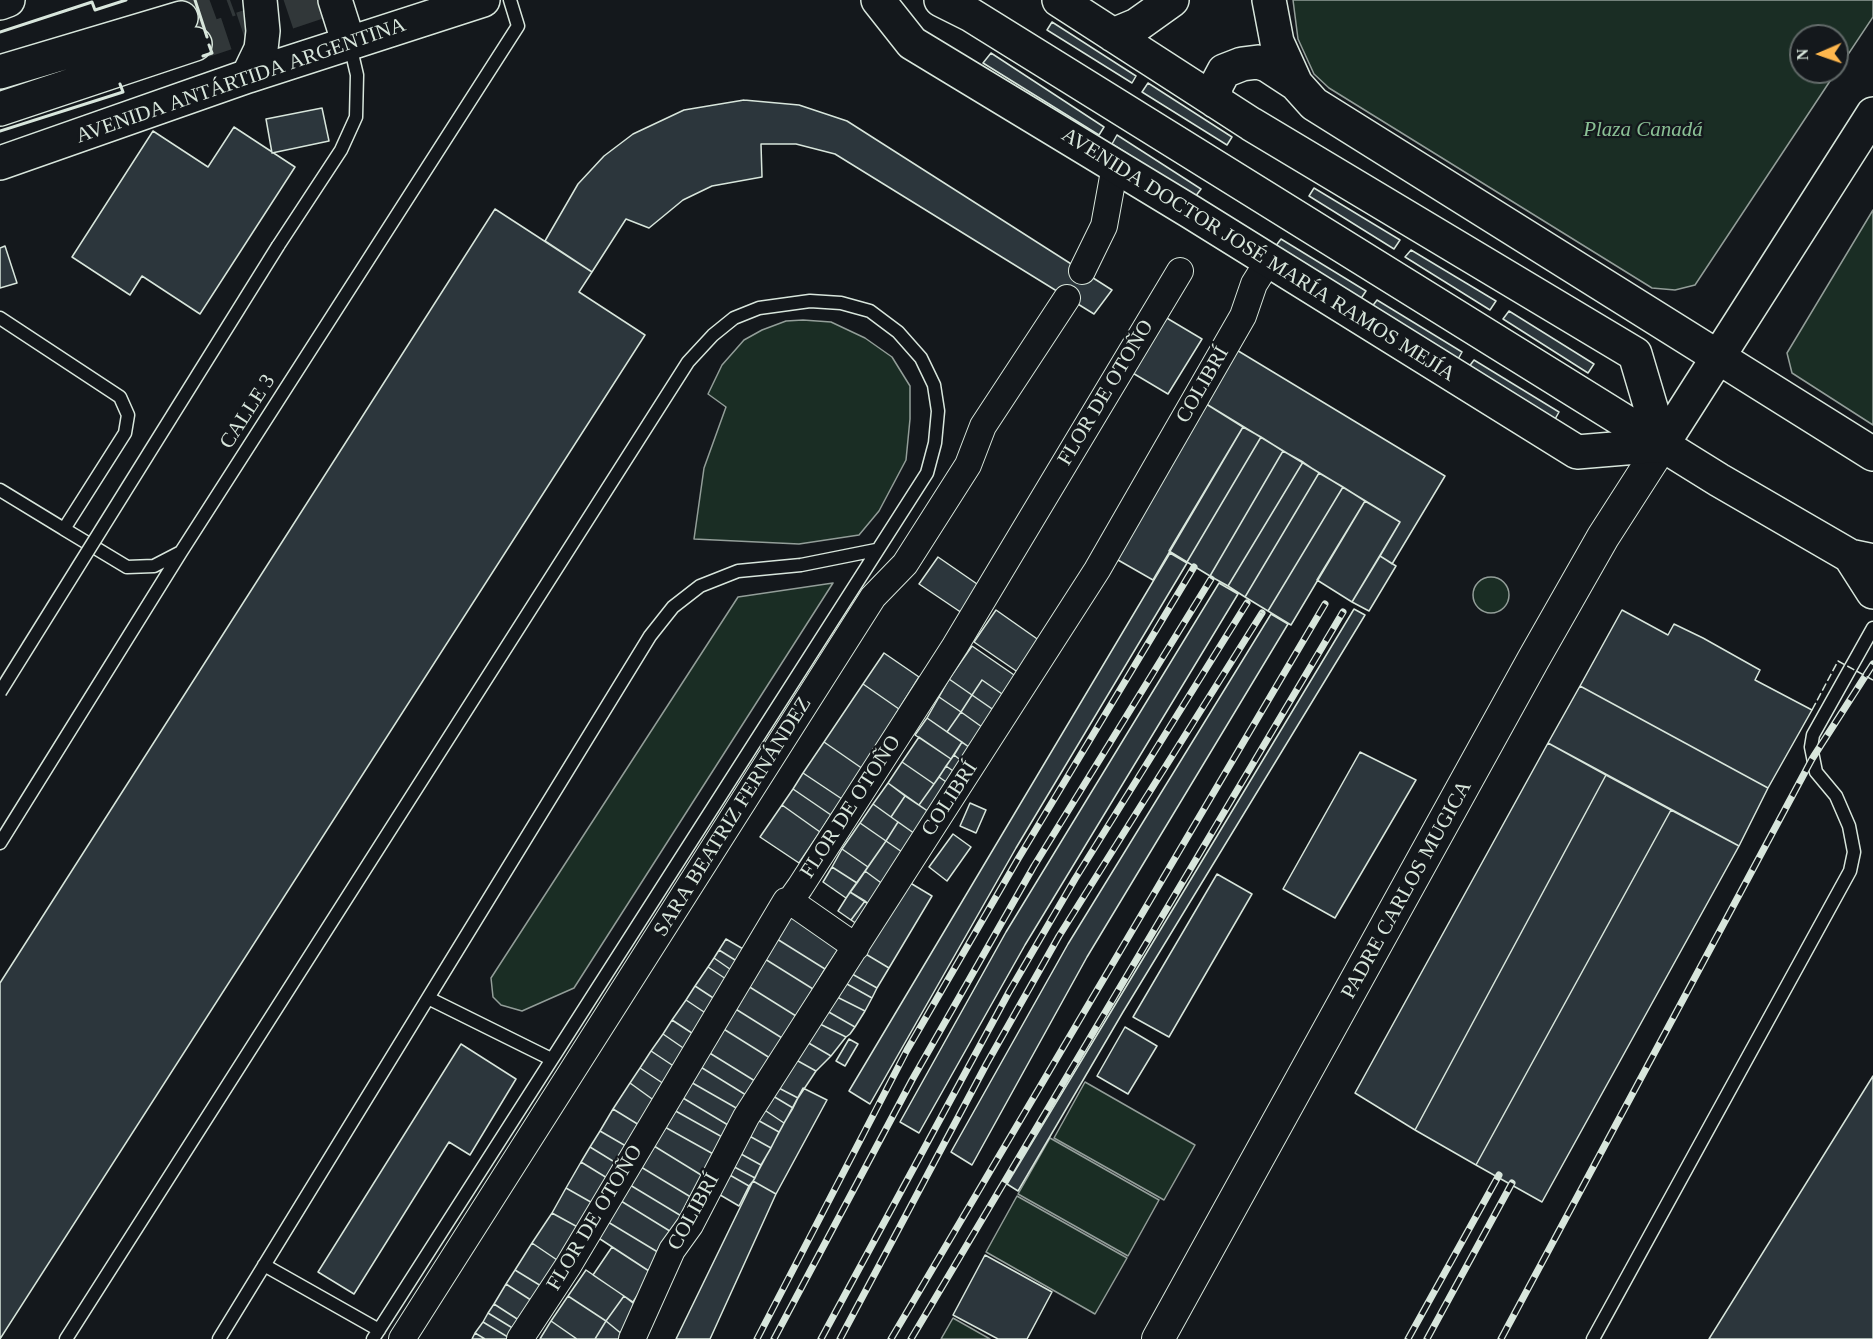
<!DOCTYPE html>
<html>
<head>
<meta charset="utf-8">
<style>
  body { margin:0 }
  #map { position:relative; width:1873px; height:1339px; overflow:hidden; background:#14181c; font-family:"Times New Roman",serif }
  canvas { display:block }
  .north { position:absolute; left:1789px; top:24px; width:60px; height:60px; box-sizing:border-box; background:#14181c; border:2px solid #626a69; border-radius:50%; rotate:268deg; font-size:16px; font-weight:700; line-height:24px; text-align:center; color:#d8e6dc }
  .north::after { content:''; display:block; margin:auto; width:21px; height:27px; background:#ffb74d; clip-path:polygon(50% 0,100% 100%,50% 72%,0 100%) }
</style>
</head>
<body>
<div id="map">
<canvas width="1873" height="1339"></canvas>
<div class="north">N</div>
</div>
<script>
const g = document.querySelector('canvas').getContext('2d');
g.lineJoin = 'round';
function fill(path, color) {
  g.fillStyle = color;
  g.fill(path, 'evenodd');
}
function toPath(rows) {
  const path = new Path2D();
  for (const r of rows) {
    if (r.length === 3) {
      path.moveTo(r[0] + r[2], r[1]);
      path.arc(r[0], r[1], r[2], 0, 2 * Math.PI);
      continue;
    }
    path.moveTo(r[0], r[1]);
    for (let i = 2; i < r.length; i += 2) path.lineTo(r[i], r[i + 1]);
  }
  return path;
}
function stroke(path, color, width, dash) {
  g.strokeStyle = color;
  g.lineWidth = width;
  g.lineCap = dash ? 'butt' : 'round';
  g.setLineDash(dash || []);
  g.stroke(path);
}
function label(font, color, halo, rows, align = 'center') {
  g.font = font + ' "Times New Roman",serif';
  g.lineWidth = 4.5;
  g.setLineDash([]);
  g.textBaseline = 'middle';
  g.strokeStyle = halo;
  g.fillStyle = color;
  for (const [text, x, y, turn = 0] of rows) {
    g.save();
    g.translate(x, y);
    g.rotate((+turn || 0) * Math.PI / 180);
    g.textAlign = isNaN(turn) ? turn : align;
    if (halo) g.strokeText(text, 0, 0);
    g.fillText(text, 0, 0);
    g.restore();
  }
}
const green = toPath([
  [1293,0,1873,0,1873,17,1837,71,1837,36,1801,36,1801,72,1836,72,1695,285,1675,290,1652,288,1329,88,1314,74,1298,39,1293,0],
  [1873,210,1873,425,1792,373,1787,353,1873,210],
  [803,320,831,322,865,338,892,357,910,386,910,419,906,460,879,511,859,535,799,544,694,539,704,468,726,407,708,394,722,365,744,340,762,330,786,321,803,320],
  [1491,595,18],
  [833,583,574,988,522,1011,501,1005,493,997,491,978,738,597,833,583],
  [1085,1082,1195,1145,1164,1200,1054,1138,1085,1082],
  [1050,1138,1159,1200,1128,1256,1018,1194,1050,1138],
  [1017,1196,1127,1258,1095,1314,986,1252,1017,1196],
  [953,1318,990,1339,941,1339,953,1318]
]);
fill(green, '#1a2d24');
stroke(green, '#939e99', 1.5);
const building = toPath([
  [1052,22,1136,76,1132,83,1047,30,1052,22],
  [991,53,1104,127,1099,135,983,63,991,53],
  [1148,83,1232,137,1227,145,1142,92,1148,83],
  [744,100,799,105,847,121,1112,290,1094,314,835,154,796,144,761,144,762,177,712,186,683,200,649,228,626,219,592,272,545,241,578,184,604,156,633,134,684,110,744,100],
  [322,108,329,141,272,153,266,119,322,108],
  [234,127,295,167,200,314,142,276,130,295,72,257,153,131,208,167,234,127],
  [1117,135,1201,189,1195,197,1112,144,1117,135],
  [1314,188,1400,240,1394,249,1309,196,1314,188],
  [495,209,592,272,579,292,645,335,0,1339,0,983,495,209],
  [1281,239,1366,291,1360,300,1275,247,1281,239],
  [5,246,17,283,0,288,0,248,5,246],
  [1411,250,1496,301,1490,310,1405,257,1411,250],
  [1377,300,1462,352,1457,361,1371,308,1377,300],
  [1509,311,1594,364,1588,373,1503,319,1509,311],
  [1165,317,1202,339,1168,394,1131,372,1165,317],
  [1235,349,1445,476,1392,564,1380,556,1400,522,1203,402,1235,349],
  [1474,360,1559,412,1554,421,1468,368,1474,360],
  [1203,402,1243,427,1153,580,1111,556,1203,402],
  [1243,427,1261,437,1187,562,1169,551,1243,427],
  [1261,437,1283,451,1210,576,1187,562,1261,437],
  [1283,451,1303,462,1228,586,1210,576,1283,451],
  [1303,462,1319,473,1245,597,1228,586,1303,462],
  [1319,473,1343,487,1268,611,1245,597,1319,473],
  [1343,487,1365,501,1291,625,1268,611,1343,487],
  [1365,501,1400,522,1352,602,1317,580,1365,501],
  [1170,553,1187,563,1016,848,870,1104,849,1091,1170,553],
  [1380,556,1396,566,1369,611,1352,602,1380,556],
  [938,557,980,586,962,613,919,584,938,557],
  [1219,583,1238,594,1025,945,919,1133,900,1122,1006,932,1219,583],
  [1354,609,1365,615,1123,1012,1018,1191,1007,1184,1354,609],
  [996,610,1043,643,1022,675,974,642,996,610],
  [1622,610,1668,635,1674,624,1703,638,1760,670,1755,680,1812,710,1768,788,1580,686,1622,610],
  [1271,614,1288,624,1087,957,972,1165,951,1152,1068,944,1271,614],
  [972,646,1017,677,1005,696,982,680,972,695,949,679,972,646],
  [884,653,919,677,899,709,863,684,884,653],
  [949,679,972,695,961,712,939,697,949,679],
  [982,680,1005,696,995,711,972,695,982,680],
  [863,684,899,709,863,769,824,742,863,684],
  [1580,686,1768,788,1739,846,1548,743,1580,686],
  [972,695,1001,715,989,732,961,712,972,695],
  [939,697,961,712,947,732,927,718,939,697],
  [961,712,989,732,976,752,947,732,961,712],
  [927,718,962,742,951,759,915,735,927,718],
  [919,737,951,759,934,784,902,762,919,737],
  [824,742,863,769,842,799,803,773,824,742],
  [962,742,976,752,967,765,954,755,962,742],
  [1548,743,1606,775,1415,1130,1355,1093,1548,743],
  [1360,752,1416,780,1335,918,1283,889,1360,752],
  [954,755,967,765,959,775,946,766,954,755],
  [902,762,934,784,919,805,888,783,902,762],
  [946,766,959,775,952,786,939,777,946,766],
  [803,773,842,799,831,815,793,789,803,773],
  [1606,775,1671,810,1476,1165,1415,1130,1606,775],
  [939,777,952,786,932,814,919,805,939,777],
  [888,783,905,796,891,817,873,804,888,783],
  [793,789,831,815,820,832,782,805,793,789],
  [905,796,932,814,918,836,891,817,905,796],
  [970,803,986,810,976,833,960,826,970,803],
  [873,804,898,822,886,841,860,823,873,804],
  [782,805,820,832,799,863,760,837,782,805],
  [1671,810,1739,846,1542,1202,1476,1165,1671,810],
  [898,822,918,836,905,854,886,841,898,822],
  [860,823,886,841,868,867,842,849,860,823],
  [953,834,971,847,947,881,929,867,953,834],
  [886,841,905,854,884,885,865,871,886,841],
  [842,849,868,867,857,883,832,867,842,849],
  [832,867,857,883,846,898,823,882,832,867],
  [865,871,884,885,870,905,850,892,865,871],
  [1217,874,1252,894,1169,1037,1133,1017,1217,874],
  [902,878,932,896,889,968,859,950,902,878],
  [850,892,865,901,851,920,838,911,850,892],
  [865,901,876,909,863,928,851,920,865,901],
  [794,913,842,944,825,969,777,939,794,913],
  [726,939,750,953,743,965,719,950,726,939],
  [777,939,825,969,813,989,765,959,777,939],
  [719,950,743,965,737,974,714,958,719,950],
  [859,950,889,968,877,988,845,970,859,950],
  [714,958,737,974,732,983,708,967,714,958],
  [765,959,813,989,796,1016,748,986,765,959],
  [708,967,732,983,721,1003,695,986,708,967],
  [845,970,877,988,872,998,838,979,845,970],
  [838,979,872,998,865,1011,829,993,838,979],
  [695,986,721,1003,713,1018,686,1000,695,986],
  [748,986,796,1016,782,1038,734,1008,748,986],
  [829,993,865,1011,855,1027,820,1007,829,993],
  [686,1000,713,1018,701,1039,672,1020,686,1000],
  [820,1007,855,1027,850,1034,846,1037,812,1020,820,1007],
  [734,1008,782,1038,770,1058,722,1028,734,1008],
  [672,1020,701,1039,692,1054,663,1034,672,1020],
  [812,1020,846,1037,831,1056,800,1038,812,1020],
  [1125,1027,1157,1046,1128,1094,1097,1076,1125,1027],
  [722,1028,770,1058,755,1081,708,1052,722,1028],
  [663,1034,692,1054,681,1071,651,1051,663,1034],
  [800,1038,831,1056,816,1071,789,1056,800,1038],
  [849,1039,858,1044,845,1066,836,1061,849,1039],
  [461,1044,516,1079,470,1155,449,1142,354,1294,318,1272,461,1044],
  [651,1051,681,1071,670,1088,640,1068,651,1051],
  [708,1052,755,1081,746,1095,699,1066,708,1052],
  [789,1056,816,1071,798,1098,773,1085,789,1056],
  [699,1066,746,1095,738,1109,689,1081,699,1066],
  [640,1068,670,1088,659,1104,630,1083,640,1068],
  [1873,1076,1873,1339,1709,1339,1873,1076],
  [689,1081,738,1109,728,1125,678,1095,689,1081],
  [630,1083,659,1104,644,1128,613,1109,630,1083],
  [773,1085,798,1098,793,1108,768,1093,773,1085],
  [803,1088,827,1100,776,1194,753,1181,803,1088],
  [768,1093,793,1108,784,1123,760,1107,768,1093],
  [678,1095,728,1125,724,1138,672,1109,678,1095],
  [760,1107,784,1123,779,1132,754,1118,760,1107],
  [613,1109,644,1128,631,1149,600,1131,613,1109],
  [672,1109,724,1138,715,1155,663,1126,672,1109],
  [754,1118,779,1132,771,1148,744,1133,754,1118],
  [663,1126,715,1155,706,1178,654,1146,663,1126],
  [600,1131,631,1149,621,1166,590,1147,600,1131],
  [744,1133,771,1148,761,1165,732,1149,744,1133],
  [654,1146,706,1178,694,1199,641,1167,654,1146],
  [590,1147,621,1166,612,1181,581,1162,590,1147],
  [732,1149,761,1165,755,1178,725,1162,732,1149],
  [581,1162,612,1181,596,1205,566,1188,581,1162],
  [725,1162,755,1178,753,1181,749,1186,721,1170,725,1162],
  [641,1167,694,1199,683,1217,630,1185,641,1167],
  [721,1170,749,1186,739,1206,710,1189,721,1170],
  [753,1181,776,1194,710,1339,676,1339,753,1181],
  [630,1185,683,1217,673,1233,621,1201,630,1185],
  [566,1188,596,1205,583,1230,552,1213,566,1188],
  [621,1201,673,1233,661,1254,608,1222,621,1201],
  [552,1213,583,1230,563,1264,532,1243,552,1213],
  [608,1222,661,1254,652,1273,597,1237,608,1222],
  [532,1243,563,1264,546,1289,515,1270,532,1243],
  [612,1247,652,1273,633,1302,593,1275,612,1247],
  [985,1255,1052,1292,1027,1339,998,1339,953,1315,985,1255],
  [515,1270,546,1289,537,1304,506,1284,515,1270],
  [586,1270,624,1296,606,1321,568,1296,586,1270],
  [506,1284,537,1304,525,1324,494,1304,506,1284],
  [568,1296,606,1321,595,1339,577,1339,551,1321,568,1296],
  [624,1296,638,1307,628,1339,606,1321,624,1296],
  [494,1304,525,1324,519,1332,488,1313,494,1304],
  [488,1313,519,1332,511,1339,483,1322,488,1313],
  [551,1321,577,1339,540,1339,551,1321],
  [606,1321,628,1339,595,1339,606,1321],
  [483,1322,511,1339,485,1339,475,1333,483,1322],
  [475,1333,485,1339,472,1339,475,1333]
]);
fill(building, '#2c363c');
stroke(building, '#d8e6dc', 1.5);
stroke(toPath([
  [181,18,230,0],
  [195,44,326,0]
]), '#313739', 33, [33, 16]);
const service = toPath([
  [278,246,341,150,356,117,357,75,350,45],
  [0,318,120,397,128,415,125,433,64,529,0,490],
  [64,529,127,567,154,566,181,552],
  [0,843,181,552,518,26,510,0],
  [428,998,551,1059],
  [264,1265,379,1330],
  [66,1339,688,362,713,335,734,318,759,308,810,301,841,303,870,311,898,332,921,358,934,385,938,411,935,443,927,473,373,1339],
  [219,1339,650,636,673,607,700,586,738,571,801,565,876,550],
  [1593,1339,1850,871,1854,852,1849,826,1836,796,1816,772,1811,747,1813,735,1873,628]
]);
const minor = toPath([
  [1082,271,1104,226,1115,166],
  [790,901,856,947],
  [402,1339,873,597,905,564,968,465,983,426,1067,298],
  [520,1339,568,1266,786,901,790,901,800,887,955,646,1180,271],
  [632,1339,672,1250,690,1225,746,1117,1097,570,1243,316,1254,284,1269,260]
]);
const tertiary = toPath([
  [1158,1339,1533,660,1603,537,1662,445]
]);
const secondary = toPath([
  [335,0,349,44],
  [878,0,912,43,1191,212,1577,452,1662,445],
  [941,0,971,15,1719,480,1850,556,1873,561],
  [1059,0,1251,124,1635,354,1662,445],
  [1269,0,1277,42,1296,84,1314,104,1873,454],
  [0,3,8,0],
  [1113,35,1137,25,1172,0],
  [248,76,261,49,263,31,260,0],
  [1215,101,1216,86,1224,71,1242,64,1258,62,1267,65,1296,84],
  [0,163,248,76,483,0],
  [1662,445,1873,114],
  [1850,556,1873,592]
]);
const motorway = toPath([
  [0,72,181,18],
  [0,109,195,44]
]);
stroke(service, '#d8e6dc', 15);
stroke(minor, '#d8e6dc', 28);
stroke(tertiary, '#d8e6dc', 34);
stroke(secondary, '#d8e6dc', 36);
stroke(motorway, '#d8e6dc', 36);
stroke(service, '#14181c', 12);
stroke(minor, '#14181c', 26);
stroke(tertiary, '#14181c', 32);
stroke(secondary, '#14181c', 33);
stroke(motorway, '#14181c', 33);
const rail = toPath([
  [757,1339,907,1050,1018,859,1194,567],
  [774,1339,912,1080,1034,866,1211,579],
  [821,1339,1009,992,1075,879,1247,603],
  [840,1339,987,1063,1059,936,1262,613],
  [891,1339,1325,604],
  [911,1339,1343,612],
  [1408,1339,1499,1175],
  [1427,1339,1512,1183],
  [1501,1339,1812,759,1873,664]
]);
stroke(rail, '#d8e6dc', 7);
stroke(rail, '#14181c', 4.5, [14]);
const serviceBridge = toPath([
  [0,692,278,246]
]);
stroke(serviceBridge, '#d8e6dc', 15, []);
stroke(serviceBridge, '#14181c', 12);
stroke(toPath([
  [1812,710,1838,661,1873,680]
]), '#d8e6dc', 1.5, [8, 3]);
stroke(toPath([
  [195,0,207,37],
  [0,32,92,2,95,10,126,0],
  [203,56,212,53,209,45],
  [0,131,123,92,120,84]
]), '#d8e6dc', 3);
label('21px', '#d8e6dc', '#14181c', [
  ["AVENIDA ANTÁRTIDA ARGENTINA",241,81,-19],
  ["AVENIDA DOCTOR JOSÉ MARÍA RAMOS MEJÍA",1258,255,32],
  ["COLIBRÍ",1203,385,-60],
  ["FLOR DE OTOÑO",1106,393,-59],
  ["CALLE 3",248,412,-57],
  ["COLIBRÍ",950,799,-57],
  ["FLOR DE OTOÑO",851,807,-57],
  ["SARA BEATRIZ FERNÁNDEZ",733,817,-58],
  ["PADRE CARLOS MUGICA",1407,890,-61],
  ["COLIBRÍ",694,1212,-61],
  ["FLOR DE OTOÑO",595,1218,-59]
]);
label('italic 21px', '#8ac095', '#14181c', [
  ["Plaza Canadá",1643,130]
]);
</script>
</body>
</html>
